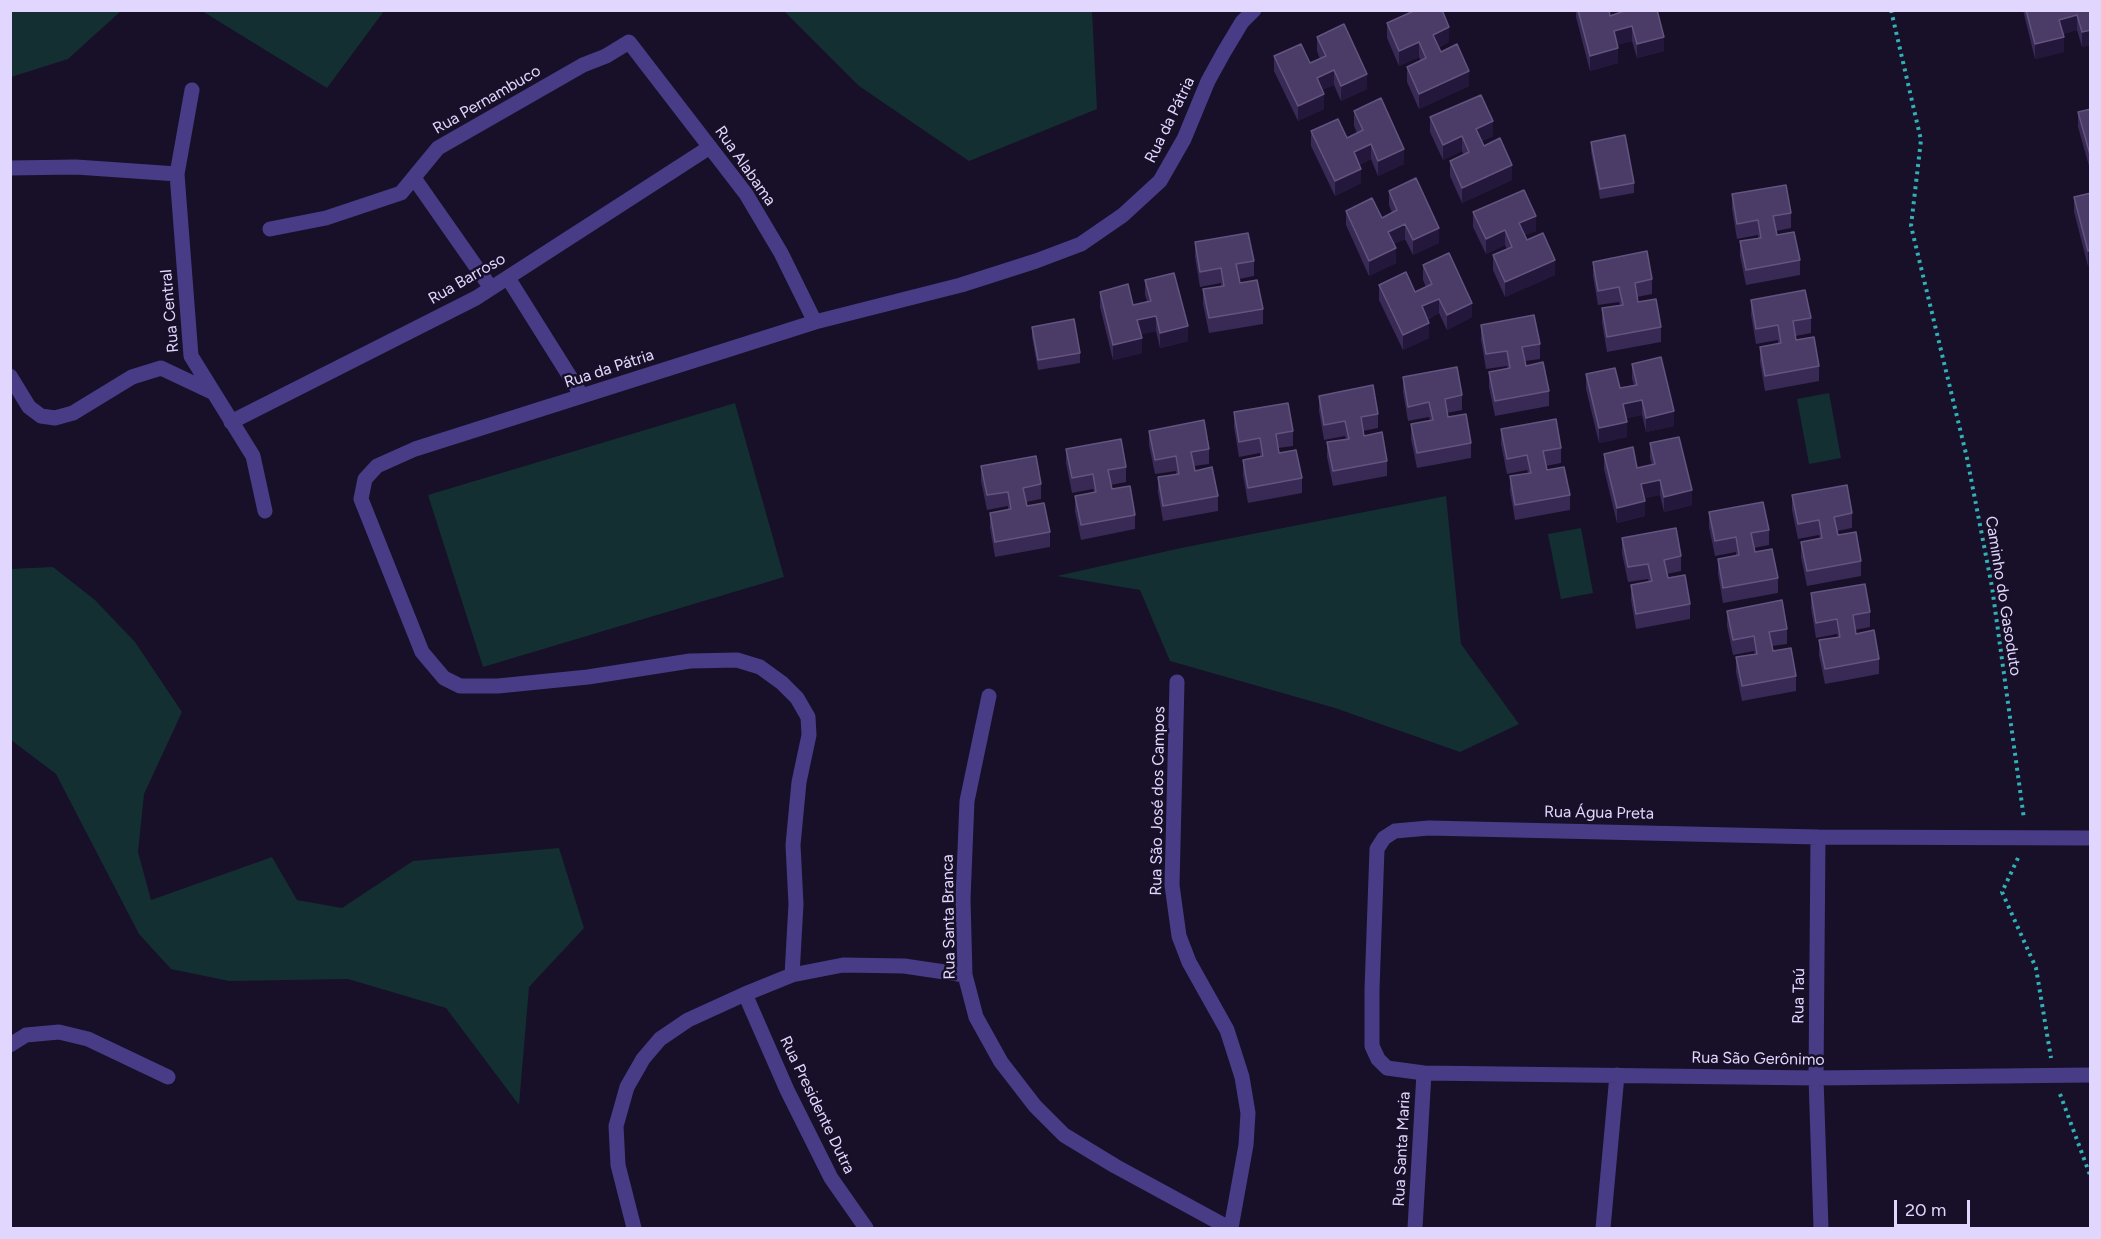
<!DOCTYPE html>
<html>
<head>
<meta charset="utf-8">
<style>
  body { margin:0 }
  #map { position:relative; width:2101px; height:1239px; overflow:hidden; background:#171028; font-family:Figtree,sans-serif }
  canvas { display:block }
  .frame { position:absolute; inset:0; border:12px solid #e1d7fe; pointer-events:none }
  .scale { position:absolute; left:1894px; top:1200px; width:76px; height:27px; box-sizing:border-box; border:3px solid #e1d7fe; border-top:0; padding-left:8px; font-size:18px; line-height:21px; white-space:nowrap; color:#e1d7fe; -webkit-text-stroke:4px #171028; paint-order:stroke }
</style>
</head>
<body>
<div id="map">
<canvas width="2101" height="1239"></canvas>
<div class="frame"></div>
<div class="scale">20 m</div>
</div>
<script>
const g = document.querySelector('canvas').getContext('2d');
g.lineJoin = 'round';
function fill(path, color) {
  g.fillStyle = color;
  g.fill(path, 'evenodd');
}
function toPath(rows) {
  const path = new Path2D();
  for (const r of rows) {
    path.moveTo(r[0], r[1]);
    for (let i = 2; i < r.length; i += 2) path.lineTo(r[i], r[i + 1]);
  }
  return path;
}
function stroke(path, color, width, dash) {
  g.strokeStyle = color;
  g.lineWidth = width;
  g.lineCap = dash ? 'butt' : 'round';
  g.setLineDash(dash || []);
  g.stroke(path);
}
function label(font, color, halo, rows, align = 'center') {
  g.font = font + ' Figtree,sans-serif';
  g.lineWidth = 5;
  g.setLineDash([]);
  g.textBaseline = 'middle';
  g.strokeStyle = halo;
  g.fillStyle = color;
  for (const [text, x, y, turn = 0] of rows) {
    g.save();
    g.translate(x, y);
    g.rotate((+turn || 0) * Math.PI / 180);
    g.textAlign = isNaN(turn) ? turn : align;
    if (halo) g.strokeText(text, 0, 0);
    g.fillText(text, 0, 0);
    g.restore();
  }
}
fill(toPath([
  [11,10,121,10,121,11,68,59,11,77],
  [202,11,384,11,327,88],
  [784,11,1092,11,1097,109,969,161,859,86],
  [1829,393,1841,458,1809,464,1797,399],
  [735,403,784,577,483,667,428,495],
  [1446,496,1461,644,1519,724,1460,752,1335,708,1170,661,1140,590,1057,576,1181,548],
  [1581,528,1593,593,1561,599,1548,534],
  [53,567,95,600,135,642,182,712,144,794,138,852,151,900,272,857,297,900,342,908,413,861,559,848,584,928,529,987,519,1105,446,1008,348,979,229,981,171,969,139,934,56,774,11,740,11,569]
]), '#132f32');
stroke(toPath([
  [1891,10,1921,140,1911,226,1967,458,1992,587,2024,819],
  [2018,858,2002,892,2036,968,2051,1058],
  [2060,1094,2090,1175]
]), '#32b0b8', 4, [3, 4.5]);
stroke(toPath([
  [192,90,177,174,191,356,253,456,265,511],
  [10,168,76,167,177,174],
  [414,178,491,288],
  [270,229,326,218,401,193,438,148,583,65,606,56,629,42,746,194,781,253,815,322],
  [508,278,582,396],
  [10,376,29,407,41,416,55,418,73,413,132,377,161,368,214,393],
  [231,422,476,298,710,147],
  [1177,682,1172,885,1179,936,1189,962,1227,1030,1242,1077,1248,1113,1246,1145,1231,1228],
  [989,696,967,801,963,899,965,975,976,1017,1001,1062,1035,1106,1064,1135,1115,1166,1229,1228],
  [1818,837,1816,1078,1821,1228],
  [2090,838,1818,837,1429,828,1395,831,1384,838,1377,849,1372,989,1372,1046,1378,1059,1387,1068,1424,1073,1816,1078,2090,1075],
  [792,975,796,904,793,845,799,782,809,735,808,717,797,698,782,683,760,667,737,660,690,661,588,677,498,686,460,686,444,678,422,652,361,499,365,479,377,466,415,449,815,322,961,285,1036,261,1081,244,1123,215,1160,181,1184,139,1208,81,1224,52,1242,22,1254,10],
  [745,994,787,1090,831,1178,866,1228],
  [10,1045,26,1035,59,1032,88,1039,168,1077],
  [634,1228,618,1165,616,1126,627,1087,643,1059,660,1039,688,1020,745,994,792,975,843,965,904,966,965,975],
  [1415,1228,1424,1073],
  [1603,1228,1617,1075]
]), '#483c86', 15);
fill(toPath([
  [1576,10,1609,10,1610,16,1624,12,1623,10,1657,10,1664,51,1637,58,1632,41,1617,45,1618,63,1590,71,1576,17],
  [2023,10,2091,10,2091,45,2082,47,2077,30,2063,34,2064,52,2035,59],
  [1387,23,1449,42,1439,47,1441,52,1469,86,1419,109,1407,82,1407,67,1421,61,1419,57,1399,66,1387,38],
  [1317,37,1367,89,1341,101,1334,85,1322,90,1324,109,1298,121,1274,71,1274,56,1310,63,1320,59,1317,51],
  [2091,109,2091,173,2078,127,2078,112],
  [1354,111,1404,164,1378,176,1371,159,1359,165,1361,183,1335,196,1311,146,1311,131,1347,138,1357,133,1354,126],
  [1430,117,1493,136,1482,141,1484,146,1512,180,1462,203,1450,176,1450,161,1464,155,1462,151,1443,160,1430,132],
  [1591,142,1634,183,1634,193,1600,199,1591,152],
  [1389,191,1439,243,1413,255,1405,239,1394,244,1396,263,1369,276,1346,225,1346,211,1382,218,1392,213,1389,205],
  [2091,193,2091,265,2088,266,2074,212,2074,197],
  [1732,194,1791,213,1791,228,1776,231,1777,235,1800,260,1800,275,1746,285,1740,256,1740,241,1758,238,1758,235,1737,239,1732,209],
  [1473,212,1536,231,1525,235,1527,240,1555,275,1505,297,1493,270,1493,255,1507,249,1505,245,1486,254,1473,227],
  [1195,242,1254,261,1254,276,1239,279,1240,283,1263,309,1263,324,1209,333,1203,304,1203,289,1221,286,1221,283,1200,287,1195,257],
  [1593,262,1652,279,1652,294,1637,297,1638,302,1661,327,1661,342,1607,352,1602,323,1602,308,1620,305,1619,302,1598,305,1593,276],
  [1423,265,1472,317,1447,330,1439,313,1428,319,1429,338,1403,350,1379,300,1379,285,1415,292,1426,287,1423,280],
  [1145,280,1188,341,1160,348,1156,331,1141,334,1142,353,1113,360,1100,307,1100,292,1133,305,1147,301,1145,295],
  [1751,300,1811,318,1811,333,1796,336,1796,340,1819,366,1819,381,1765,391,1760,362,1760,347,1778,343,1778,340,1756,344,1751,315],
  [1481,325,1540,344,1540,359,1525,361,1526,366,1549,391,1549,406,1495,416,1489,387,1489,372,1508,369,1507,366,1486,369,1481,340],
  [1032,327,1080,353,1080,363,1038,370,1032,337],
  [1632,364,1674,426,1646,432,1642,415,1627,418,1627,437,1599,443,1586,389,1586,374,1620,388,1634,385,1632,379],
  [1403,377,1462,395,1462,410,1447,413,1448,417,1471,443,1471,458,1417,468,1411,439,1411,424,1430,421,1429,417,1408,421,1403,392],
  [1319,396,1378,414,1378,428,1363,431,1364,436,1387,461,1387,476,1333,486,1327,457,1327,442,1346,439,1345,436,1324,440,1319,411],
  [1234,412,1293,431,1293,446,1278,448,1279,453,1302,478,1302,493,1248,503,1243,475,1243,460,1260,456,1260,453,1239,457,1234,427],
  [1501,429,1561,448,1561,463,1546,466,1547,470,1570,495,1570,510,1515,520,1510,491,1510,476,1528,473,1527,470,1507,474,1501,444],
  [1149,431,1209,449,1209,464,1194,466,1195,471,1218,496,1218,511,1163,521,1158,492,1158,477,1176,474,1176,471,1155,474,1149,445],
  [1650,443,1692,505,1664,512,1660,495,1645,498,1645,516,1617,523,1604,469,1604,454,1637,468,1652,465,1650,458],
  [1066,449,1126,467,1126,482,1111,485,1112,489,1135,515,1135,529,1081,540,1075,511,1075,496,1094,492,1093,489,1072,493,1066,463],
  [981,466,1041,484,1041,499,1026,502,1027,506,1050,532,1050,547,995,557,990,528,990,513,1008,509,1008,506,987,510,981,481],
  [1792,495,1852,513,1852,528,1837,531,1838,535,1861,561,1861,576,1807,586,1801,557,1801,542,1820,539,1819,535,1798,539,1792,510],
  [1709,512,1769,530,1769,545,1754,548,1755,552,1778,578,1778,593,1723,603,1718,574,1718,559,1736,556,1736,552,1715,556,1709,527],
  [1622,538,1681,556,1681,571,1667,574,1668,578,1690,604,1690,619,1636,629,1631,600,1631,585,1649,582,1648,579,1628,582,1622,553],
  [1811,593,1870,612,1870,627,1855,630,1856,634,1879,659,1879,674,1825,684,1819,655,1819,640,1838,637,1837,634,1816,638,1811,608],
  [1727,611,1787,629,1787,644,1772,646,1773,651,1796,676,1796,691,1742,701,1736,672,1736,657,1755,654,1754,651,1733,655,1727,626]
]), '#382955');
fill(toPath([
  [2077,15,2077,30,2059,35,2059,20],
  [1632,26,1632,41,1614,46,1614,31],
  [1449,27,1449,42,1433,49,1433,35],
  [2091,30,2091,45,2082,47,2082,32],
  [1664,37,1664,51,1637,58,1637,44],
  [2064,37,2064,52,2035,59,2035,44],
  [1419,42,1419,57,1399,66,1399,51],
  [1618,48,1618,63,1590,71,1590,56],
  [1334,70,1334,85,1317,93,1317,78],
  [1469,71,1469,86,1419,109,1419,94],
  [1367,74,1367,89,1341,101,1341,86],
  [1324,94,1324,109,1298,121,1298,106],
  [1493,121,1493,136,1476,143,1476,129],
  [1462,136,1462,151,1443,160,1443,145],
  [1371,144,1371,159,1354,167,1354,152],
  [1404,149,1404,164,1378,176,1378,161],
  [1512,165,1512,180,1462,203,1462,188],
  [1361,169,1361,183,1335,196,1335,181],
  [1536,216,1536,231,1519,238,1519,223],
  [1405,224,1405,239,1388,247,1388,232],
  [1439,228,1439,243,1413,255,1413,240],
  [1505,230,1505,245,1486,254,1486,239],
  [1396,248,1396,263,1369,276,1369,261],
  [2091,250,2091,265,2088,266,2088,251],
  [1555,260,1555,275,1505,297,1505,282],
  [1439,299,1439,313,1422,321,1422,306],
  [1472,303,1472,317,1447,330,1447,315],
  [1156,316,1156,331,1137,335,1137,320],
  [1429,323,1429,338,1403,350,1403,335],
  [1188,326,1188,341,1160,348,1160,333],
  [1142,338,1142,353,1113,360,1113,345],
  [1642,400,1642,415,1623,419,1623,404],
  [1674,411,1674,426,1646,432,1646,418],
  [1627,422,1627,437,1599,443,1599,428],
  [1660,480,1660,495,1641,499,1641,484],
  [1692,490,1692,505,1664,512,1664,497],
  [1645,501,1645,516,1617,523,1617,508]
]), '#23173b');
const building = toPath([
  [1416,10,1442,10,1449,27,1433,35,1441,52,1457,44,1469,71,1419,94,1407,67,1426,58,1419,42,1399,51,1387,23,1416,10],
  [1578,10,1609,10,1610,16,1627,10,1657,10,1664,37,1637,44,1632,26,1614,31,1618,48,1590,56,1578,10],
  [2026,10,2091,10,2091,30,2082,32,2077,15,2059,20,2064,37,2035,44,2026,10],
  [1344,24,1367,74,1341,86,1334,70,1317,78,1324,94,1298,106,1274,56,1301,44,1310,63,1326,56,1317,37,1344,24],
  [1481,95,1493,121,1476,129,1484,146,1500,138,1512,165,1462,188,1450,161,1469,152,1462,136,1443,145,1430,117,1481,95],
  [1381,98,1404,149,1378,161,1371,144,1354,152,1361,169,1335,181,1311,131,1338,119,1347,138,1363,130,1354,111,1381,98],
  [2091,109,2091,158,2078,112,2091,109],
  [1625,135,1634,183,1600,189,1591,142,1625,135],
  [1416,178,1439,228,1413,240,1405,224,1388,232,1396,248,1369,261,1346,211,1372,198,1382,218,1397,210,1389,191,1416,178],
  [1786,185,1791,213,1773,216,1777,235,1794,232,1800,260,1746,270,1740,241,1761,238,1758,220,1737,224,1732,194,1786,185],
  [1524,190,1536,216,1519,223,1527,240,1543,233,1555,260,1505,282,1493,255,1512,247,1505,230,1486,239,1473,212,1524,190],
  [2091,193,2091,250,2088,251,2074,197,2091,193],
  [1248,233,1254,261,1236,264,1240,283,1257,280,1263,309,1209,318,1203,289,1224,286,1221,268,1200,272,1195,242,1248,233],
  [1647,251,1652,279,1635,283,1638,302,1656,299,1661,327,1607,337,1602,308,1623,305,1619,287,1598,291,1593,262,1647,251],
  [1449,253,1472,303,1447,315,1439,299,1422,306,1429,323,1403,335,1379,285,1406,272,1415,292,1432,284,1423,265,1449,253],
  [1174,273,1188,326,1160,333,1156,316,1137,320,1142,338,1113,345,1100,292,1128,284,1133,305,1151,301,1145,280,1174,273],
  [1805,290,1811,318,1793,321,1796,340,1814,337,1819,366,1765,376,1760,347,1781,343,1778,325,1756,329,1751,300,1805,290],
  [1534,315,1540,344,1522,347,1526,366,1543,362,1549,391,1495,401,1489,372,1510,368,1507,351,1486,354,1481,325,1534,315],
  [1074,319,1080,353,1038,360,1032,327,1074,319],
  [1661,357,1674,411,1646,418,1642,400,1623,404,1627,422,1599,428,1586,374,1615,368,1620,388,1637,385,1632,364,1661,357],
  [1457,367,1462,395,1445,399,1448,417,1466,414,1471,443,1417,453,1411,424,1433,420,1429,402,1408,407,1403,377,1457,367],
  [1373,385,1378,414,1361,417,1364,436,1382,432,1387,461,1333,471,1327,442,1349,439,1345,421,1324,425,1319,396,1373,385],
  [1288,403,1293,431,1276,434,1279,453,1296,450,1302,478,1248,488,1243,460,1263,456,1260,438,1239,442,1234,412,1288,403],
  [1556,419,1561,448,1543,451,1547,470,1564,467,1570,495,1515,505,1510,476,1531,473,1527,455,1507,459,1501,429,1556,419],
  [1204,420,1209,449,1191,452,1195,471,1212,467,1218,496,1163,506,1158,477,1179,474,1176,456,1155,460,1149,431,1204,420],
  [1679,437,1692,490,1664,497,1660,480,1641,484,1645,501,1617,508,1604,454,1633,447,1637,468,1655,464,1650,443,1679,437],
  [1121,439,1126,467,1108,470,1112,489,1130,486,1135,515,1081,525,1075,496,1096,492,1093,474,1072,478,1066,449,1121,439],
  [1036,456,1041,484,1023,488,1027,506,1044,503,1050,532,995,542,990,513,1011,509,1008,492,987,495,981,466,1036,456],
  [1847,485,1852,513,1834,517,1838,535,1856,532,1861,561,1807,571,1801,542,1822,538,1819,520,1798,524,1792,495,1847,485],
  [1763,502,1769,530,1751,533,1755,552,1772,549,1778,578,1723,588,1718,559,1739,555,1736,537,1715,541,1709,512,1763,502],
  [1676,528,1681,556,1664,560,1668,578,1685,575,1690,604,1636,614,1631,585,1652,581,1648,564,1628,567,1622,538,1676,528],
  [1865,584,1870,612,1853,615,1856,634,1874,630,1879,659,1825,669,1819,640,1840,637,1837,619,1816,623,1811,593,1865,584],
  [1782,600,1787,629,1769,632,1773,651,1791,648,1796,676,1742,686,1736,657,1757,654,1754,636,1733,640,1727,611,1782,600]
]);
fill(building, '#4a3c67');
stroke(building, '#62547f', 1.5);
label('16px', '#e1d7fe', '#171028', [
  ["Rua Pernambuco",487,100,-30],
  ["Rua da Pátria",1170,120,-64],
  ["Rua Alabama",745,166,55],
  ["Rua Barroso",467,279,-30],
  ["Rua Central",170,311,-95],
  ["Rua da Pátria",609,369,-18],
  ["Caminho do Gasoduto",2003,596,81],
  ["Rua São José dos Campos",1158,801,-89],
  ["Rua Água Preta",1599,813,1],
  ["Rua Santa Branca",949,917,-91],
  ["Rua Taú",1799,996,-89],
  ["Rua São Gerônimo",1758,1059,1],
  ["Rua Presidente Dutra",817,1105,64],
  ["Rua Santa Maria",1402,1149,-87]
]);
</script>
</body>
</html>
